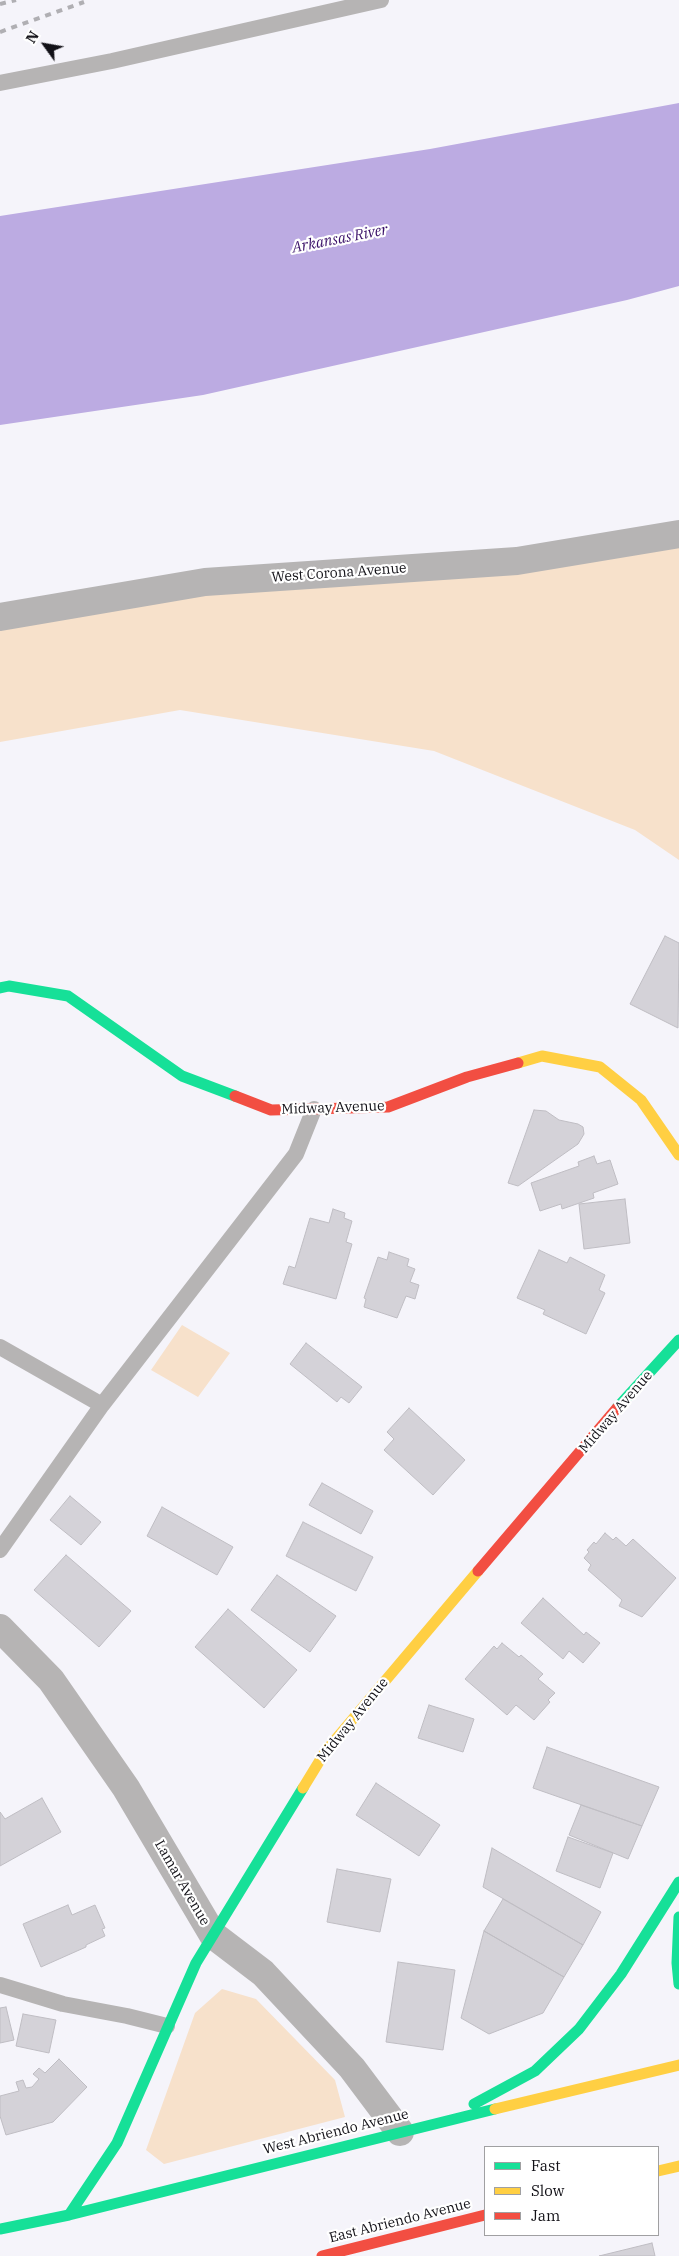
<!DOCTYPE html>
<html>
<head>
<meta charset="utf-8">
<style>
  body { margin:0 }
  #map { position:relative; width:679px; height:2256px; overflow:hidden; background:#f5f4fa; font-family:"IBM Plex Serif",serif }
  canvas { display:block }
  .legend { position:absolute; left:484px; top:2146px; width:175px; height:90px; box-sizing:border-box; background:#fff; border:1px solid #a0a0a2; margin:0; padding:6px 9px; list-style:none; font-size:15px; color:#121117 }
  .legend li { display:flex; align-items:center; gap:10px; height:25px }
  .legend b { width:25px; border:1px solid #a0a0a2 }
  .north { position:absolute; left:20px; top:20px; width:50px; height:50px; -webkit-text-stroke:4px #fff; paint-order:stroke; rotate:302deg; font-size:14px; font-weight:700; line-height:20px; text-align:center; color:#121117 }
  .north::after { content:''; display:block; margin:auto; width:18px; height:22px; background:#121117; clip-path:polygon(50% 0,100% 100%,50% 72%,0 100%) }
</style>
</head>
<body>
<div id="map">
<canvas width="679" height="2256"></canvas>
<ul class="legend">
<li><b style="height:6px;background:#16e098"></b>Fast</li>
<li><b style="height:6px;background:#ffcf43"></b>Slow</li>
<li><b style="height:6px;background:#f24e42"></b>Jam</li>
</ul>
<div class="north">N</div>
</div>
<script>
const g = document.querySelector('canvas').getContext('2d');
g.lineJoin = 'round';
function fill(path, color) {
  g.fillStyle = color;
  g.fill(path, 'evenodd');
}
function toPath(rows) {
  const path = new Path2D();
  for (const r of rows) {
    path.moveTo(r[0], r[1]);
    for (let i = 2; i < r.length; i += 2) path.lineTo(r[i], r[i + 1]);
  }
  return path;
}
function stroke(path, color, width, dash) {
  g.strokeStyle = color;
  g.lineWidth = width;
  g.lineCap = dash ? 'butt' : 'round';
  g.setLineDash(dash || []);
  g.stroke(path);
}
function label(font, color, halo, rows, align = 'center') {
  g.font = font + ' "IBM Plex Serif",serif';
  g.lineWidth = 4.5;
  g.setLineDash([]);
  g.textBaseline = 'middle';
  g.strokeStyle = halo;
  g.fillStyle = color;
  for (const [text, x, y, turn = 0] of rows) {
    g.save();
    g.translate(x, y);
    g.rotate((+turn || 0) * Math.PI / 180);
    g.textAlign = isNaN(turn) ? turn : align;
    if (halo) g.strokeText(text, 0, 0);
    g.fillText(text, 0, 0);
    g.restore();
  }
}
fill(toPath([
  [679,534,679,860,635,830,434,751,180,710,0,742,0,617],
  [182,1325,230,1353,198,1397,151,1370],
  [222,1989,256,1999,335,2080,345,2117,164,2164,146,2150,195,2013]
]), '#f7e1cb');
fill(toPath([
  [679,103,679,286,627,300,203,395,0,425,0,216,430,149]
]), '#bcabe2');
const building = toPath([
  [665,936,679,943,678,1028,630,1004,665,936],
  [534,1110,546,1111,559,1120,578,1124,583,1127,584,1134,578,1144,518,1186,508,1183,534,1110],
  [594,1156,597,1164,610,1160,618,1184,593,1193,594,1198,562,1209,561,1204,540,1211,531,1183,579,1166,578,1162,594,1156],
  [625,1199,630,1243,584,1249,579,1204,625,1199],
  [333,1209,345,1213,344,1218,352,1221,346,1242,352,1244,336,1299,283,1284,289,1266,295,1268,310,1218,329,1223,333,1209],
  [539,1250,567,1263,570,1257,605,1275,599,1290,605,1293,586,1334,543,1314,545,1310,517,1298,539,1250],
  [389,1252,409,1259,407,1266,415,1269,410,1282,419,1285,415,1299,406,1296,397,1318,364,1307,366,1299,364,1298,378,1257,387,1260,389,1252],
  [306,1343,362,1387,349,1403,341,1397,337,1402,290,1364,306,1343],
  [409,1408,465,1460,433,1495,384,1450,394,1439,387,1432,409,1408],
  [322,1483,373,1511,361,1534,309,1505,322,1483],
  [70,1496,101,1522,81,1545,50,1520,70,1496],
  [162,1507,233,1547,217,1575,147,1536,162,1507],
  [303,1522,373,1557,356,1591,286,1556,303,1522],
  [605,1533,613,1540,616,1537,626,1546,633,1539,676,1578,642,1617,619,1606,622,1600,588,1570,591,1565,584,1558,589,1552,587,1550,594,1542,596,1544,605,1533],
  [66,1555,131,1611,99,1647,34,1590,66,1555],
  [277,1575,336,1616,310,1652,251,1610,277,1575],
  [543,1598,584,1635,586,1632,600,1643,583,1663,569,1651,563,1659,521,1623,543,1598],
  [228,1609,297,1670,264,1708,195,1647,228,1609],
  [502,1643,519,1657,521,1655,543,1674,538,1679,555,1693,548,1700,550,1702,534,1720,516,1705,507,1715,465,1679,494,1646,497,1649,502,1643],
  [429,1705,474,1719,463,1752,418,1738,429,1705],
  [547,1747,659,1787,642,1826,533,1788,547,1747],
  [376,1783,440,1825,419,1856,356,1815,376,1783],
  [42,1798,61,1832,0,1866,0,1812,5,1819,42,1798],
  [581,1805,642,1826,628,1859,569,1835,581,1805],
  [568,1837,613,1853,600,1888,556,1871,568,1837],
  [492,1848,601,1912,583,1945,483,1887,492,1848],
  [337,1869,391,1879,380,1932,327,1922,337,1869],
  [503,1899,583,1945,564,1977,484,1931,503,1899],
  [68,1905,72,1915,95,1905,105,1928,102,1929,105,1936,86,1945,86,1947,41,1967,23,1924,68,1905],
  [484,1931,564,1977,543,2013,489,2034,461,2018,484,1931],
  [398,1962,455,1970,443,2050,386,2042,398,1962],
  [6,2007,14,2040,0,2043,0,2008,6,2007],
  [23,2014,56,2020,49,2053,16,2046,23,2014],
  [59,2059,87,2087,53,2122,6,2135,0,2116,0,2096,19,2091,16,2082,23,2080,26,2088,32,2087,39,2079,33,2074,39,2068,45,2073,59,2059],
  [652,2243,655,2256,599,2256,652,2243]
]);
fill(building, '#d4d2d8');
stroke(building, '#bfbdc3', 1);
stroke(toPath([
  [0,83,112,61,381,0],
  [0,1347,102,1405],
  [0,1550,102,1405,296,1154,314,1109],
  [0,1985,63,2004,127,2016,167,2026]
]), '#b6b4b4', 16);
stroke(toPath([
  [0,617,205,582,517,561,679,534],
  [0,1628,51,1680,126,1788,213,1935,263,1973,352,2068,400,2132]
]), '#b6b4b4', 28);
stroke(toPath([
  [0,988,9,986,68,996,182,1076,235,1096],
  [617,1408,679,1340],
  [679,1917,677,1963,679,1984],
  [474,2104,535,2071,579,2029,621,1974,679,1882],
  [69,2215,117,2143,196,1963,303,1788],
  [0,2229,69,2215,495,2109]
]), '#16e098', 11);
stroke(toPath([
  [518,1063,542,1056,600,1067,641,1100,679,1155],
  [303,1788,325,1752,478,1571],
  [495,2109,679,2065],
  [658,2171,679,2166]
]), '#ffcf43', 11);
stroke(toPath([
  [235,1096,271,1110,388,1107,467,1077,518,1063],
  [478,1571,617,1408],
  [322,2256,485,2215]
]), '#f24e42', 11);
stroke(toPath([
  [0,4,16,0],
  [0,32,84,2]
]), '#b0afb3', 4, [6, 6]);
label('14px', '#121117', '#fff', [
  ["West Corona Avenue",339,573,-4],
  ["Midway Avenue",333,1108,-2],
  ["Midway Avenue",616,1412,-49],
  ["Midway Avenue",353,1720,-51],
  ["Lamar Avenue",182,1883,60],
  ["West Abriendo Avenue",336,2132,-14],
  ["East Abriendo Avenue",400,2221,-14]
]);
label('italic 15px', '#380e67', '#fff', [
  ["Arkansas River",340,239,-11]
]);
</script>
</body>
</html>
